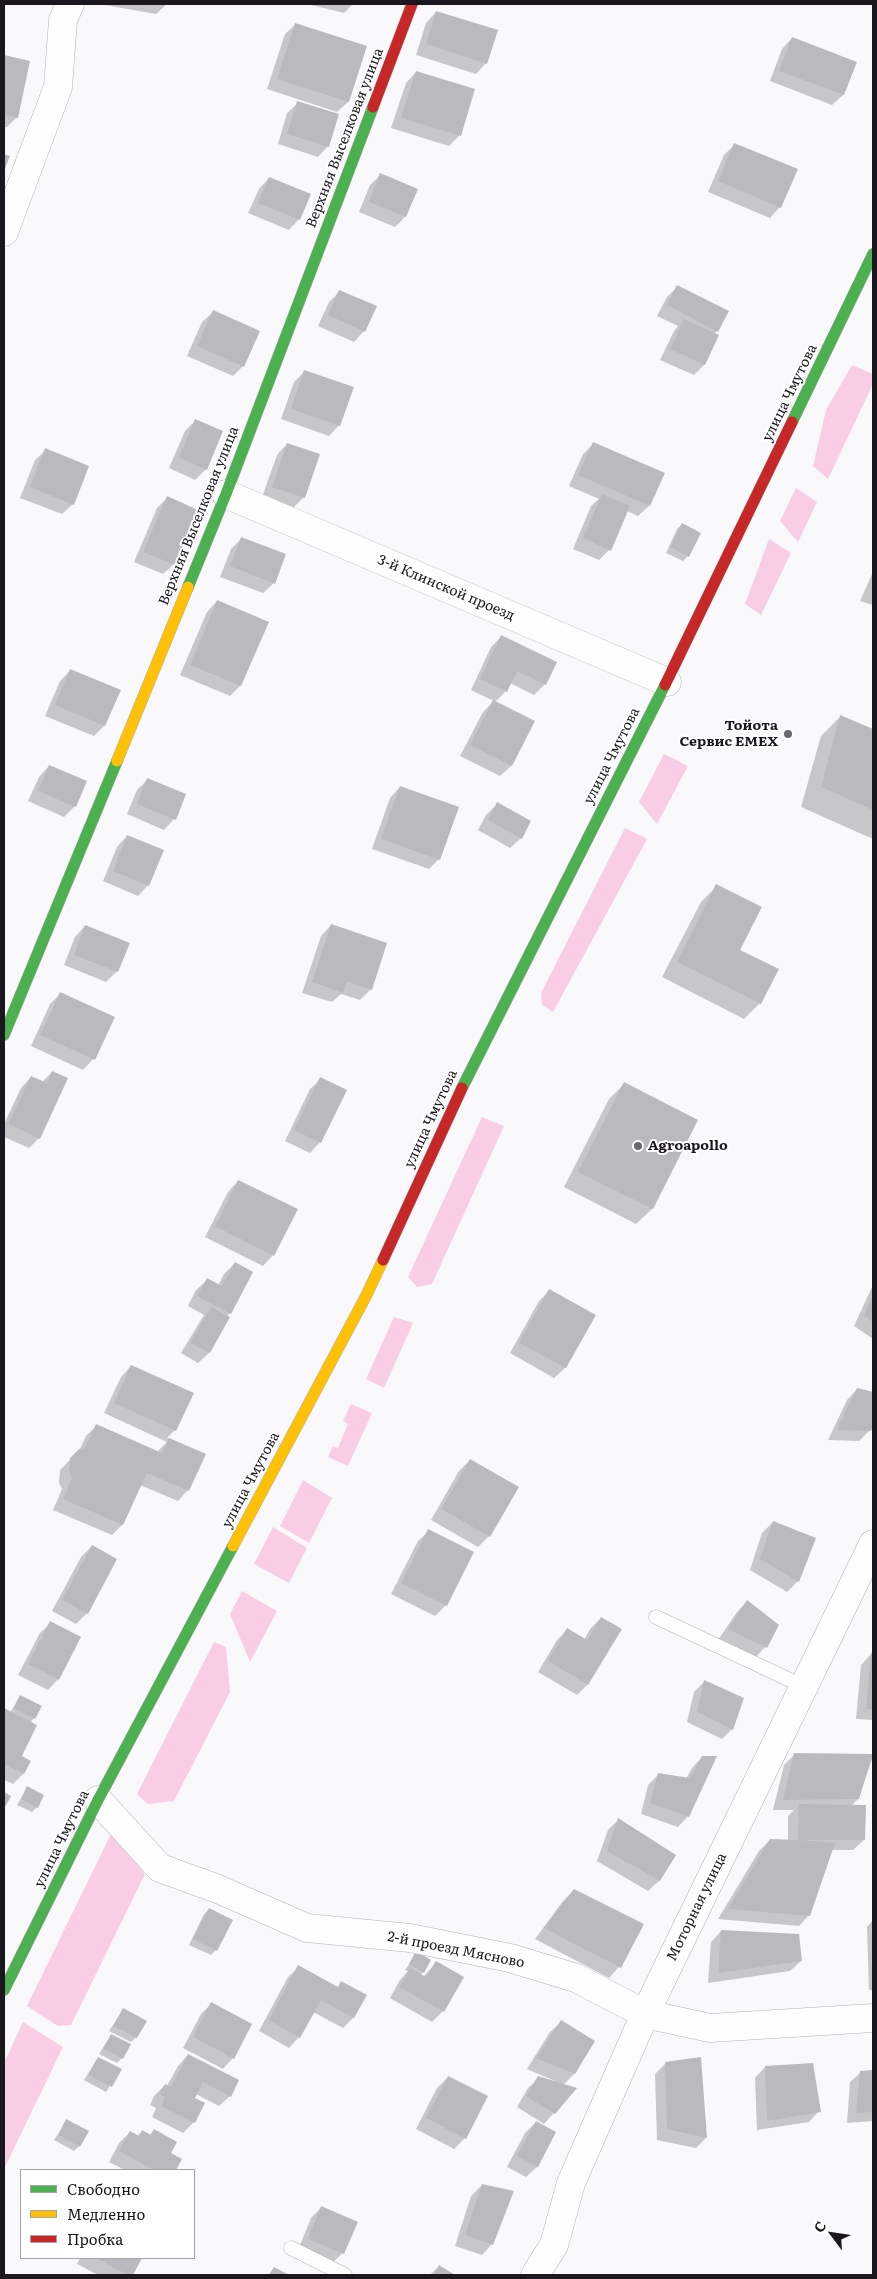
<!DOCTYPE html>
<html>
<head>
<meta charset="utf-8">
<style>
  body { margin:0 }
  #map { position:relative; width:877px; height:2279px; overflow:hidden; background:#f9f8fb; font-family:Literata,serif }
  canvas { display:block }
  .frame { position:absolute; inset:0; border:5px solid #1b171f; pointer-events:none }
  .legend { position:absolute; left:20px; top:2169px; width:175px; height:90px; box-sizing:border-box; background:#fff; border:1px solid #a4a2a5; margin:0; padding:6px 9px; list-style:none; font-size:15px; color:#1b171f }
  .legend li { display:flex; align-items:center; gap:10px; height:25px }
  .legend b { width:25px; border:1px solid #a4a2a5 }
  .north { position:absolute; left:807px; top:2209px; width:50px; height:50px; -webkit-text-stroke:4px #fff; paint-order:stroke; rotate:301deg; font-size:14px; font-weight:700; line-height:20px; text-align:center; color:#1b171f }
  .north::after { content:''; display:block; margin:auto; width:18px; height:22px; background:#1b171f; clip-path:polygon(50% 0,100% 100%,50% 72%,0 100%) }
</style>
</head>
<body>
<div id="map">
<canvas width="877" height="2279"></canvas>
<div class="frame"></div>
<ul class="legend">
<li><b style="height:6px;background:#4caf50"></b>Свободно</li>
<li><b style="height:6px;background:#ffc107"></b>Медленно</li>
<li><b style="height:6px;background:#c62828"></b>Пробка</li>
</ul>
<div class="north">С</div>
</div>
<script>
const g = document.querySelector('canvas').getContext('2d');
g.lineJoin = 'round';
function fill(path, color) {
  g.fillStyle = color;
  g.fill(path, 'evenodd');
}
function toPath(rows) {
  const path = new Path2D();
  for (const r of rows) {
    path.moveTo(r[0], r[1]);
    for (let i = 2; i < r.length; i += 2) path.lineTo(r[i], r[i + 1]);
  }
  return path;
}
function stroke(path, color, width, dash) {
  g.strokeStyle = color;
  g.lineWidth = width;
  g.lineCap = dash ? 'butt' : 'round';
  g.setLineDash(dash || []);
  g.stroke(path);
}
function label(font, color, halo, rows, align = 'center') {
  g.font = font + ' Literata,serif';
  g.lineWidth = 4;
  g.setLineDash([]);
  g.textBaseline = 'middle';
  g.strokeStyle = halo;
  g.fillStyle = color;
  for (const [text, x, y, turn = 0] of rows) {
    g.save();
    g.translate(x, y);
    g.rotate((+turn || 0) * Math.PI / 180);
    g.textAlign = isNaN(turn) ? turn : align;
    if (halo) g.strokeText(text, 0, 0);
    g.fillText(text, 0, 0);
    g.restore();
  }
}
fill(toPath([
  [852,365,873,374,873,384,828,479,813,466,826,410],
  [796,488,817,502,798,542,780,521],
  [769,539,791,553,761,615,745,604],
  [664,754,688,766,657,824,639,802],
  [625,828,647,839,553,1012,542,1005,541,993],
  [482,1117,504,1126,432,1284,417,1287,408,1277],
  [394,1317,413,1323,384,1388,366,1379],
  [351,1404,372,1413,348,1466,328,1457,333,1446,338,1448,348,1424,343,1421],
  [303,1480,332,1498,309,1543,280,1526],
  [273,1527,307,1548,289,1583,254,1564],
  [242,1591,277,1611,250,1662,230,1614],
  [214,1642,226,1647,230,1692,174,1801,148,1804,137,1794],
  [111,1834,145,1874,71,2025,58,2026,27,2006],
  [23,2022,63,2047,4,2169,4,2063]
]), '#facde6');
fill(toPath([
  [99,4,167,4,156,14],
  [307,4,353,4,344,13],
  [436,12,486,63,476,74,416,55,426,23],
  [296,24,348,102,337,112,267,89,285,34],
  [792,38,855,63,843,95,832,105,770,81,782,49],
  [4,57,29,62,17,117,7,127,4,127],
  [416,72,474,90,459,136,449,146,391,128,406,83],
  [298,103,328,146,318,157,278,144,287,113],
  [735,144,780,207,770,218,708,192,724,155],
  [381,175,405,217,395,227,359,212,370,185],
  [269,178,299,219,289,230,248,213,259,189],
  [678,286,717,331,714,334,717,335,704,365,694,375,660,360,674,331,678,326,657,316,667,297],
  [340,291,364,331,354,342,318,326,329,302],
  [213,312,243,366,233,376,187,356,202,322],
  [305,371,339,425,329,436,281,419,294,382],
  [195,421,206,469,195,480,169,468,185,431],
  [287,444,304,497,293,508,262,497,277,455],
  [593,444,649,506,638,516,627,511,609,550,599,560,573,549,591,506,599,499,569,486,583,454],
  [46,450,73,504,62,514,20,498,35,460],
  [167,498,174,564,163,574,134,562,157,508],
  [682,524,688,556,683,561,666,553,677,529],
  [242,538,274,583,263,593,220,577,231,549],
  [873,572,873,605,860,601],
  [217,601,267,622,240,686,230,696,180,675,207,612],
  [502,636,545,684,534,695,510,683,506,691,495,702,533,721,511,766,500,776,460,756,483,712,494,701,471,690,491,647],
  [70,671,104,726,94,736,45,716,60,681],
  [841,716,873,730,873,839,801,807,821,736],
  [49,766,85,782,74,807,64,817,28,801,39,777],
  [147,780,174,819,164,830,127,814,137,790],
  [400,787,439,859,429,869,372,849,390,798],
  [497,804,521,838,510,848,478,830,486,815],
  [127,836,148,885,138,896,103,881,117,847],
  [717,886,760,1003,744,1019,662,977,701,902],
  [331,925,371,989,360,1000,341,994,332,1002,302,993,321,936],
  [85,926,117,971,106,982,64,965,75,937],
  [60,994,93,1059,83,1070,31,1046,50,1004],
  [52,1072,39,1138,29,1148,4,1137,4,1124,21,1088,31,1077,42,1082],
  [321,1079,320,1142,310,1153,285,1141,310,1089],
  [624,1084,697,1121,652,1209,636,1224,564,1187,609,1099],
  [238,1181,273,1255,263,1266,205,1237,228,1192],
  [235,1263,230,1313,226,1317,228,1318,209,1353,198,1363,181,1353,204,1315,188,1306,196,1290,207,1280,218,1286,224,1274],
  [873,1285,873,1339,854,1326],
  [549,1291,594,1316,565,1368,554,1378,510,1353,539,1301],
  [131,1366,175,1430,167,1438,204,1454,188,1490,178,1501,140,1485,122,1525,112,1535,53,1510,62,1489,59,1483,60,1470,79,1451,86,1436,96,1426,157,1452,167,1442,104,1413,121,1377],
  [857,1389,873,1394,873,1424,870,1430,859,1441,828,1440,847,1400],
  [470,1460,517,1488,489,1536,478,1547,431,1520,459,1471],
  [773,1522,815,1539,798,1581,787,1592,750,1570,762,1533],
  [429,1531,472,1553,446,1605,435,1616,391,1594,418,1541],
  [92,1546,116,1559,87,1613,76,1624,52,1611,81,1557],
  [747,1601,777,1625,765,1647,755,1658,718,1640,737,1612],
  [601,1618,587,1685,577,1695,538,1672,557,1640,567,1630,584,1640,590,1629],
  [51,1623,58,1679,48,1690,18,1675,40,1633],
  [871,1654,873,1654,873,1720,856,1719,861,1665],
  [704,1682,732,1729,722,1739,687,1722,694,1692],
  [20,1696,34,1718,30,1723,20,1757,23,1774,13,1784,4,1780,4,1710,10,1713],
  [795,1754,873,1756,858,1799,851,1806,864,1840,853,1850,831,1850,809,1915,799,1926,718,1919,759,1851,770,1840,788,1841,788,1816,794,1810,773,1810,784,1765],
  [702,1757,688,1816,678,1827,641,1814,648,1785,659,1774,686,1779,692,1768],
  [27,1788,37,1807,32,1812,17,1805],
  [618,1820,674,1855,659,1881,648,1891,597,1861,608,1830],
  [574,1890,619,1967,609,1978,535,1939,563,1901],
  [209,1909,231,1921,216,1950,211,1955,189,1945,204,1914],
  [873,1920,873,1990,869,1990,867,1927],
  [721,1931,801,1961,790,1971,708,1983,711,1942],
  [417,1953,423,1972,420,1975,423,1977,436,1963,462,1977,442,2012,432,2022,390,1998,400,1980,408,1971,405,1970],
  [299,1967,337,1988,342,1983,365,1996,353,2018,343,2028,313,2012,299,2037,289,2048,259,2031,288,1977],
  [211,2004,233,2058,223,2069,183,2048,201,2014],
  [123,2010,136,2037,131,2042,109,2031],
  [561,2022,574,2074,563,2085,554,2113,544,2124,517,2107,528,2088,539,2078,555,2082,555,2081,527,2069,550,2032],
  [111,2035,122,2058,117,2063,99,2054],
  [188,2055,230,2096,219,2106,196,2094,193,2099,203,2104,194,2122,183,2133,152,2117,156,2108,150,2105,154,2096,165,2085,167,2086,178,2066],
  [98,2058,120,2070,106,2092,84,2080],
  [665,2064,706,2138,696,2148,657,2140,655,2074],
  [765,2067,819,2111,809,2122,757,2130,755,2078],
  [873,2071,873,2121,847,2123,850,2082,861,2072],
  [448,2077,465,2138,454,2149,416,2129,437,2088],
  [67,2121,79,2146,74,2151,54,2140],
  [536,2122,555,2132,537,2167,526,2177,507,2167,525,2133],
  [154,2130,169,2154,180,2160,174,2170,125,2170,109,2162,119,2143,130,2132,137,2136,142,2132,149,2136],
  [482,2185,492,2244,482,2255,455,2246,471,2196],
  [322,2207,343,2253,332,2263,298,2250,311,2218],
  [80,2258,141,2258,132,2275,98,2275,77,2264],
  [439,2266,453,2275,430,2275]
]), '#0003');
fill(toPath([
  [436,11,498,30,487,64,426,44],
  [295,23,367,46,349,102,277,79],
  [792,37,857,62,844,95,779,71],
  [4,55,30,61,18,118,4,115],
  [416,71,475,89,461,136,401,118],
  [297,101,339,114,329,147,287,134],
  [734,143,798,169,781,208,718,181],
  [4,154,10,156,4,171],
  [380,173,418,189,406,217,369,202],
  [269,177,311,194,300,220,258,203],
  [677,285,729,311,718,332,667,305],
  [339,290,377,306,365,332,328,315],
  [213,310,260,331,244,367,197,346],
  [684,319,719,335,705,365,670,349],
  [304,370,354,387,340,426,291,409],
  [195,419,223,431,207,470,179,458],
  [593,442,665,473,650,506,578,475],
  [287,443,320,454,305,498,272,487],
  [45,448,89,466,74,505,30,487],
  [602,494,630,506,611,551,583,538],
  [167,496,198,510,175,565,143,552],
  [682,523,701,533,689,557,670,547],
  [241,537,286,554,275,584,230,566],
  [217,600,269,622,241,686,190,665],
  [501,635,557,662,546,685,517,671,507,692,480,679],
  [70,669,121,690,105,726,55,705],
  [493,700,535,721,512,766,470,745],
  [840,715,873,729,873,810,821,787],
  [49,765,87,781,76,807,38,791],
  [147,778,186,794,176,820,137,804],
  [400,786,459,807,440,860,381,839],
  [497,802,531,821,522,839,488,820],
  [127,835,164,850,149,886,113,871],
  [716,884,762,907,740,950,779,969,761,1004,677,962],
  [331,924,387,943,372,990,347,982,343,993,312,982],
  [85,925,130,943,118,972,74,955],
  [60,992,115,1017,95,1060,40,1035],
  [52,1071,68,1078,40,1139,8,1124,31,1076,47,1083],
  [320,1077,347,1090,321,1143,294,1130],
  [624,1082,698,1120,653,1209,578,1172],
  [238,1180,298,1209,274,1256,215,1226],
  [235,1262,253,1272,231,1314,197,1296,207,1278,222,1286],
  [549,1289,596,1315,566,1368,519,1343],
  [873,1295,873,1322,864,1316],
  [211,1307,230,1317,210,1353,190,1343],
  [131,1365,194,1393,176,1431,114,1403],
  [857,1388,873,1392,873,1426,871,1431,837,1430],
  [96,1424,162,1453,169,1438,206,1454,189,1491,147,1473,123,1525,63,1499,72,1478,69,1472,70,1458,79,1449,85,1448],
  [470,1459,519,1487,490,1537,441,1509],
  [773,1521,816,1538,799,1582,760,1559],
  [428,1529,474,1552,447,1606,401,1583],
  [92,1545,117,1559,88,1614,62,1600],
  [747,1600,779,1625,767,1648,728,1629],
  [601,1617,622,1629,588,1685,548,1661,567,1628,587,1640],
  [50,1621,81,1637,59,1680,28,1664],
  [871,1653,873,1653,873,1709,866,1709],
  [704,1680,744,1698,733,1730,697,1712],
  [20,1695,42,1706,35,1719,14,1708],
  [4,1708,37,1725,22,1756,31,1761,24,1774,4,1764],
  [794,1753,873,1754,859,1799,783,1800],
  [702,1756,717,1756,689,1817,650,1803,658,1773,690,1778],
  [27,1786,44,1795,38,1808,21,1799],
  [4,1792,11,1796,4,1809],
  [799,1804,866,1805,865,1840,802,1840,835,1843,810,1916,728,1909,770,1839,798,1840],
  [618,1818,676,1855,660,1881,607,1851],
  [574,1889,644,1924,621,1968,544,1928],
  [209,1908,233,1920,217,1951,193,1939],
  [721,1930,799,1934,802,1961,718,1973],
  [416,1951,431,1960,424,1973,409,1964],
  [436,1961,464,1977,444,2012,399,1987,410,1968,426,1977],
  [298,1965,338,1987,341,1981,367,1995,354,2018,321,2000,300,2038,269,2020],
  [211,2002,252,2024,234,2059,193,2037],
  [123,2008,147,2021,137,2038,113,2026],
  [561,2020,595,2041,575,2074,536,2058],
  [111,2034,131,2044,123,2059,103,2049],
  [188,2054,239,2080,231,2097,203,2082,195,2098,205,2103,195,2123,161,2106,165,2097,159,2094,165,2084,171,2087],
  [98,2057,122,2069,112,2087,88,2075],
  [701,2057,707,2138,667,2129,665,2062],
  [813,2063,821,2112,767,2121,765,2066],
  [873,2070,873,2112,856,2113,860,2071],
  [448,2076,488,2096,466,2139,426,2118],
  [538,2076,577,2088,555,2114,526,2096],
  [66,2119,89,2131,80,2147,58,2135],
  [536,2121,556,2132,538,2167,517,2156],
  [154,2129,177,2142,171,2153,182,2159,176,2170,154,2170,119,2151,130,2131,139,2136,142,2130,151,2135],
  [482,2184,514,2191,493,2245,465,2235],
  [321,2206,358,2222,344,2254,308,2239],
  [96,2258,142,2258,133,2275,128,2275],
  [439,2265,455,2275,435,2275],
  [274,2267,289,2275,269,2275]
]), '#bab9be');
const lane = toPath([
  [656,1617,805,1687],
  [291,2248,345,2275]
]);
const street = toPath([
  [4,232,58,87,63,20,70,4],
  [226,494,667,682],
  [98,1800,160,1868,218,1889,307,1928,410,1938,510,1958,576,1978,645,2014,710,2028,873,2018],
  [535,2275,554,2245,571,2183,645,2014,873,1544]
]);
const fast = toPath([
  [792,422,873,254],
  [188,587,226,494,373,107],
  [4,1035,117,761],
  [462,1088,665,685],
  [4,1990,98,1800,233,1546]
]);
const slow = toPath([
  [117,761,188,587],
  [233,1546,366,1296,383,1260]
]);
const jam = toPath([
  [373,107,412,4],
  [665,685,792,422],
  [383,1260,462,1088]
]);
stroke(lane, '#b3b0b6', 15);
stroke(street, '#b3b0b6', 29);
stroke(fast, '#b3b0b6', 12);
stroke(slow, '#b3b0b6', 12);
stroke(jam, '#b3b0b6', 12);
stroke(lane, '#fefefe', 14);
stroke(street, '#fefefe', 28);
stroke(fast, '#4caf50', 11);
stroke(slow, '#ffc107', 11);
stroke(jam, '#c62828', 11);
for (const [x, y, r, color] of [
  [788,734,5,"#69666c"],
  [638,1146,5,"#69666c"]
]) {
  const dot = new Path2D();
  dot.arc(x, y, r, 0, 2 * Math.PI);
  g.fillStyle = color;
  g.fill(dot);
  stroke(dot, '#fff', 2);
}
label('14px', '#1b171f', '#fff', [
  ["Верхняя Выселковая улица",345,138,-69],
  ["улица Чмутова",790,393,-64],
  ["Верхняя Выселковая улица",199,516,-68],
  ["3-й Клинской проезд",446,588,23],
  ["улица Чмутова",612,756,-63],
  ["улица Чмутова",431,1119,-65],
  ["улица Чмутова",251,1480,-62],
  ["улица Чмутова",62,1839,-64],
  ["Моторная улица",697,1907,-64],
  ["2-й проезд Мясново",456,1950,11]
]);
label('bold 14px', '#1b171f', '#fff', [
  ["Тойота",778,726],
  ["Сервис EMEX",778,742],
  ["Agroapollo",648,1146,"left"]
], 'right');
</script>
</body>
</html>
